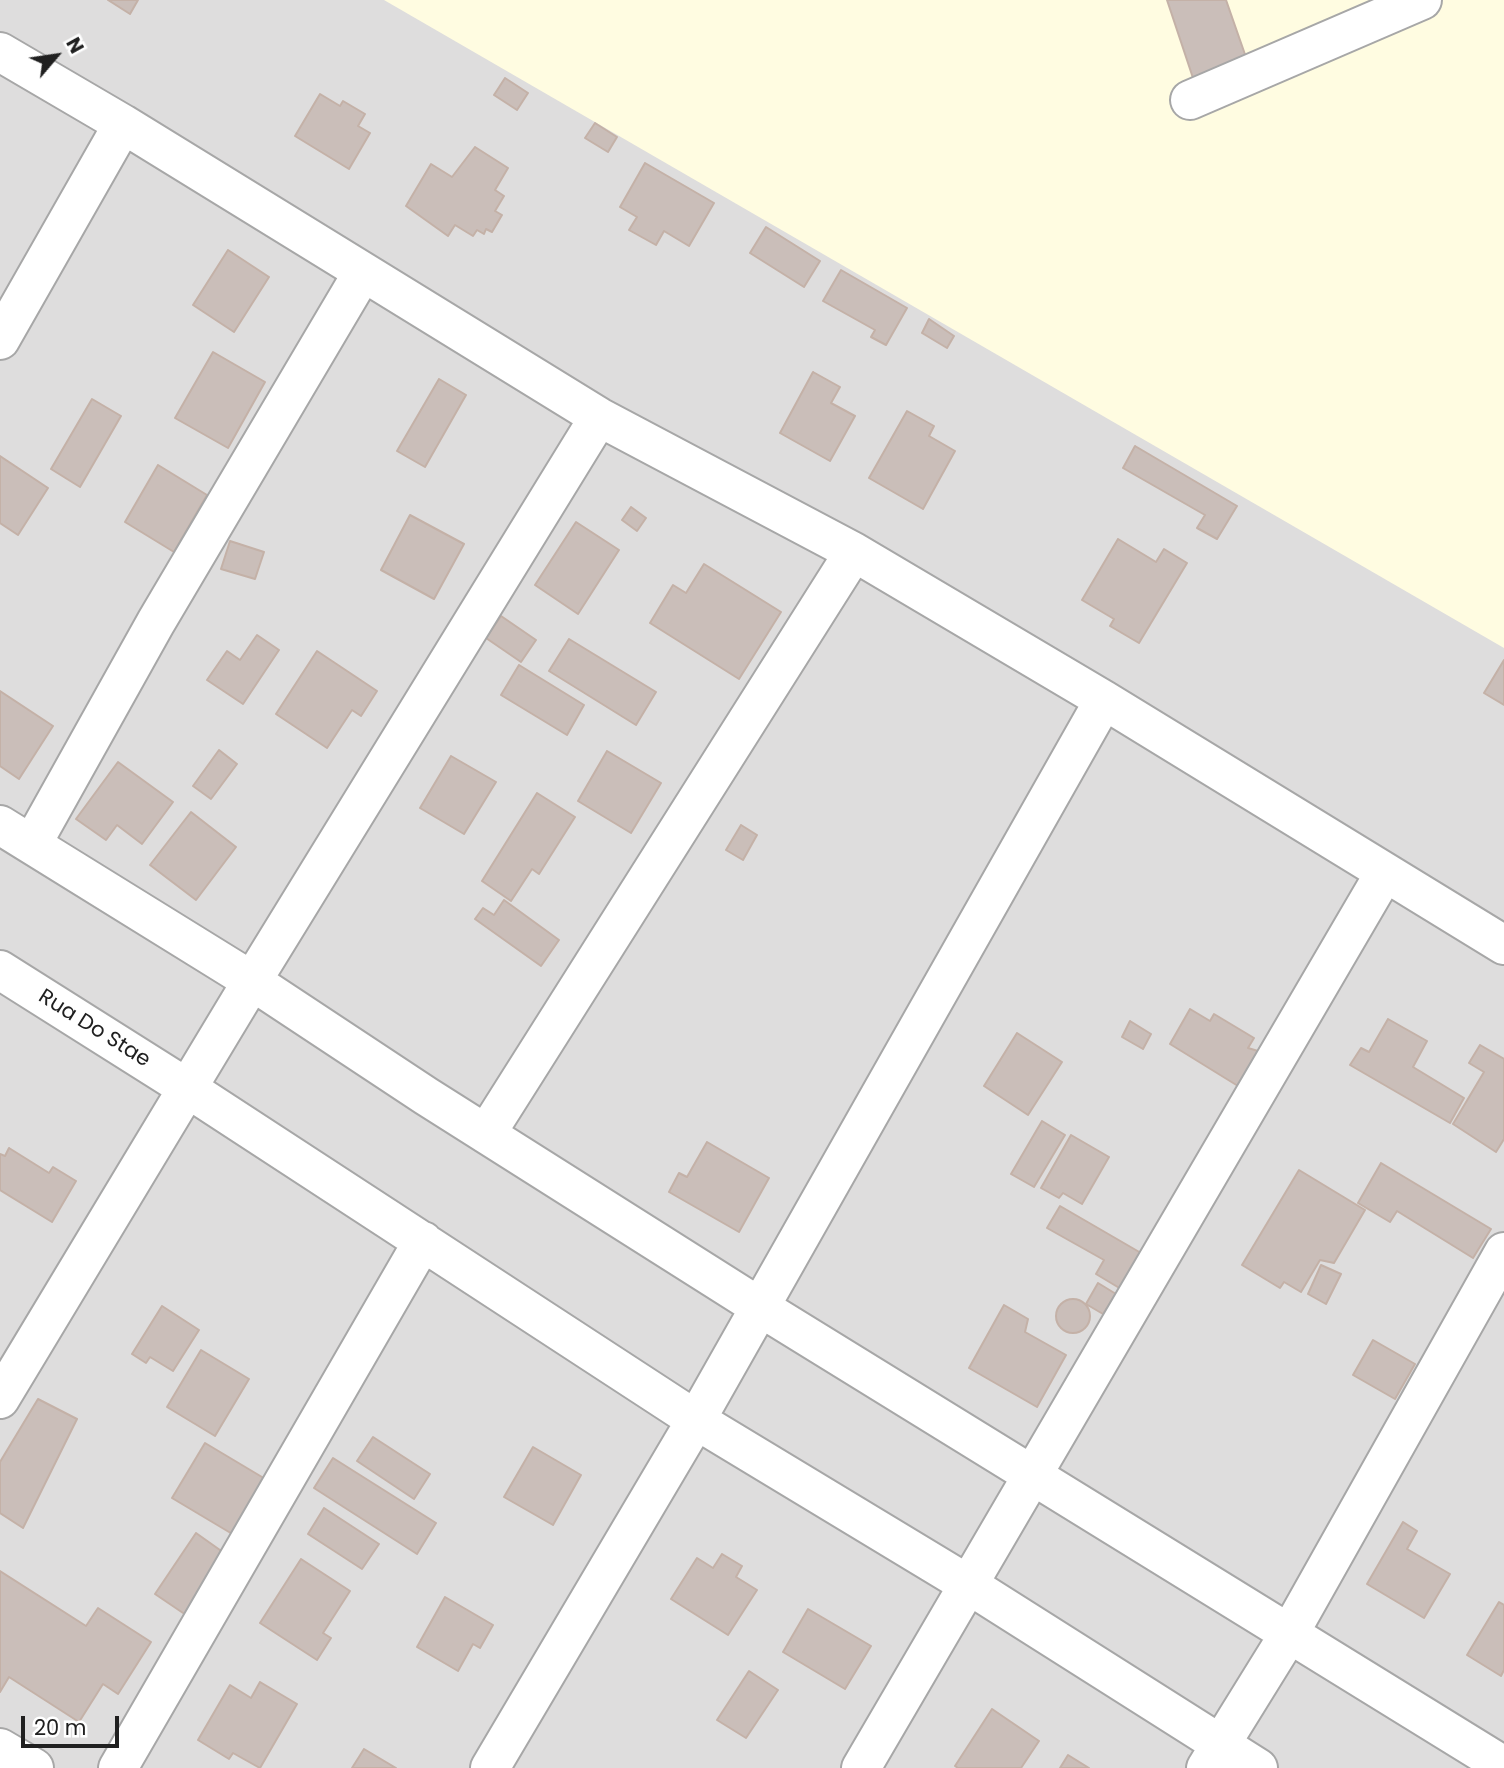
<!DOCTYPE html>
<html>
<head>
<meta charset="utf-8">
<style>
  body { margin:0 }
  #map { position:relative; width:1504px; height:1768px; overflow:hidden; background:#f1ede6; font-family:Poppins,sans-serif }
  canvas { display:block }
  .north { position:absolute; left:21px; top:21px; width:70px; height:70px; -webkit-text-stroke:5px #fff; paint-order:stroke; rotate:61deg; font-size:19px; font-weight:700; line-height:28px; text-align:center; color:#202020 }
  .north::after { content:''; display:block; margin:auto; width:24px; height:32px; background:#202020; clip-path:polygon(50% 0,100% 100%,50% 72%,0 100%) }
  .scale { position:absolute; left:21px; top:1716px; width:98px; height:32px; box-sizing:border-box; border:4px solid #202020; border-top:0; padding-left:9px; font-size:21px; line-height:24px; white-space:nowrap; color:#202020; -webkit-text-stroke:5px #fff; paint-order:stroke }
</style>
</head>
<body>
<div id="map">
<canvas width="1504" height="1768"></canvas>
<div class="north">N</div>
<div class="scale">20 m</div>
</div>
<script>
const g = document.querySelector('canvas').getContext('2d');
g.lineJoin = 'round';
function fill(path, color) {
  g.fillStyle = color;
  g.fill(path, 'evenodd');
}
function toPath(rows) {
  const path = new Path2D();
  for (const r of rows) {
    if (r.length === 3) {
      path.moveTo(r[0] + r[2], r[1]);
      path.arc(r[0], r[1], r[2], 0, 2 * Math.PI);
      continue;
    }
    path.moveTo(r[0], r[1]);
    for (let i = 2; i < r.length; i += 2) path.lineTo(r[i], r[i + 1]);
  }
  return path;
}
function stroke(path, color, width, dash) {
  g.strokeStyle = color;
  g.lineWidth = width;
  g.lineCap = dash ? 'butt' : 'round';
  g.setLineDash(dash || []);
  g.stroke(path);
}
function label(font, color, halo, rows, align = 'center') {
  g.font = font + ' Poppins,sans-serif';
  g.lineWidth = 5;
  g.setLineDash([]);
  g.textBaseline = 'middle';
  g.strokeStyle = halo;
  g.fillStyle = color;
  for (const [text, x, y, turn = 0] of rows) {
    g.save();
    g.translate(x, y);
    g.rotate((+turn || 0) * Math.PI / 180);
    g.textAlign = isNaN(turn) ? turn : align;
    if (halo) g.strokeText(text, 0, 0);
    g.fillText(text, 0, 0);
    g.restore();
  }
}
fill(toPath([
  [0,0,1504,0,1504,1768,0,1768]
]), '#dedddd');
fill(toPath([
  [384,0,1504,0,1504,648]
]), '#fffce1');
const building = toPath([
  [108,0,138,0,130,14,108,0],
  [1167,0,1226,0,1248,63,1194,81,1167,0],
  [505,78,528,93,517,110,494,95,505,78],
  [320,94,340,106,343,101,365,114,358,126,370,133,349,169,295,136,320,94],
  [595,123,617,137,608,152,585,138,595,123],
  [475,147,508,168,495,190,504,196,495,211,502,215,492,232,486,229,484,234,477,230,473,236,455,225,448,236,406,206,431,164,452,177,475,147],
  [645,163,714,203,689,246,664,231,656,245,629,230,637,217,620,207,645,163],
  [766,227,820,261,804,287,750,253,766,227],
  [228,250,269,277,234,332,193,305,228,250],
  [841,270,907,308,886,345,871,337,875,330,823,301,841,270],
  [929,319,954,336,947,348,922,333,929,319],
  [213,352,265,382,228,448,175,418,213,352],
  [813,372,840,387,831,403,855,416,830,461,780,433,813,372],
  [439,379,466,395,425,467,397,451,439,379],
  [92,399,121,416,80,487,51,469,92,399],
  [907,411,934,426,929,436,955,451,923,509,869,478,907,411],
  [1135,446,1237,506,1217,539,1197,528,1205,515,1123,468,1135,446],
  [0,456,48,488,18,535,0,523,0,456],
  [158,465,207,495,174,552,125,522,158,465],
  [631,507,646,518,637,531,622,520,631,507],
  [410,515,464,544,434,599,381,570,410,515],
  [576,522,619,550,578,614,535,585,576,522],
  [1118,539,1156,562,1164,549,1187,563,1139,643,1110,626,1114,619,1082,600,1118,539],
  [230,541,264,552,255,579,221,569,230,541],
  [704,564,781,612,739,679,650,623,673,585,686,593,704,564],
  [501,616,536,640,521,662,486,638,501,616],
  [257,635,279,650,243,704,207,680,227,651,240,660,257,635],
  [569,639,656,692,636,725,549,671,569,639],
  [317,651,377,691,361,716,352,710,327,748,276,714,317,651],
  [1504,660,1504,705,1484,693,1504,660],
  [519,665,584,705,567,735,501,695,519,665],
  [0,691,53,726,19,779,0,766,0,691],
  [219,750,237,764,211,799,193,786,219,750],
  [607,751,661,783,631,833,578,801,607,751],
  [451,756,496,782,464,834,420,808,451,756],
  [118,762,173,802,142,844,117,825,106,840,76,819,118,762],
  [537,793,575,817,539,874,532,869,511,901,482,881,537,793],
  [191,812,236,847,196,900,150,865,191,812],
  [741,825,757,835,743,860,726,850,741,825],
  [504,900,559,940,541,966,475,919,483,908,494,915,504,900],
  [1190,1009,1210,1021,1214,1014,1254,1038,1248,1048,1258,1051,1238,1086,1170,1044,1190,1009],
  [1388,1019,1427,1041,1413,1067,1464,1098,1450,1123,1350,1065,1361,1048,1369,1052,1388,1019],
  [1130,1021,1151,1034,1143,1049,1122,1037,1130,1021],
  [1017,1033,1062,1062,1028,1115,984,1086,1017,1033],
  [1480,1045,1504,1059,1504,1139,1496,1152,1453,1124,1484,1072,1469,1063,1480,1045],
  [1042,1121,1065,1135,1034,1187,1011,1174,1042,1121],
  [1071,1135,1109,1157,1082,1204,1063,1193,1059,1198,1041,1188,1071,1135],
  [707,1142,769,1178,739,1232,669,1192,679,1173,687,1177,707,1142],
  [9,1148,49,1173,53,1167,76,1181,52,1222,0,1190,0,1154,5,1156,9,1148],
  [1381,1163,1491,1229,1473,1258,1397,1211,1390,1222,1358,1203,1381,1163],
  [1299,1170,1365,1210,1334,1263,1320,1260,1301,1292,1284,1282,1280,1288,1242,1265,1299,1170],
  [1060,1206,1141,1253,1121,1289,1096,1274,1104,1260,1047,1228,1060,1206],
  [1321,1265,1341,1274,1326,1304,1308,1294,1321,1265],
  [1098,1283,1116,1294,1103,1314,1086,1304,1098,1283],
  [1073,1316,17],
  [1004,1305,1028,1319,1025,1332,1066,1355,1037,1407,969,1368,1004,1305],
  [162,1306,199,1330,173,1371,150,1357,146,1363,132,1354,162,1306],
  [1373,1340,1415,1364,1395,1399,1353,1375,1373,1340],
  [201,1350,249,1379,215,1436,167,1407,201,1350],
  [38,1399,77,1419,23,1528,0,1513,0,1462,38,1399],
  [373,1437,430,1474,414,1499,357,1461,373,1437],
  [205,1443,267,1480,234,1535,172,1498,205,1443],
  [533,1447,581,1475,553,1525,504,1497,533,1447],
  [333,1458,436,1523,417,1554,314,1488,333,1458],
  [324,1508,379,1544,362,1569,308,1534,324,1508],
  [1403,1522,1417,1531,1407,1549,1450,1574,1424,1618,1367,1584,1403,1522],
  [196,1533,227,1555,186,1615,155,1594,196,1533],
  [722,1554,742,1566,736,1577,757,1590,728,1635,671,1599,697,1558,713,1568,722,1554],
  [301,1559,350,1591,323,1633,331,1638,317,1660,260,1623,301,1559],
  [0,1571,86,1626,98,1608,151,1642,118,1694,103,1684,79,1722,9,1677,0,1692,0,1571],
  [445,1597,493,1625,480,1648,473,1644,458,1671,417,1647,445,1597],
  [1499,1602,1504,1605,1504,1670,1501,1676,1467,1655,1499,1602],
  [808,1609,871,1646,845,1689,783,1652,808,1609],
  [749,1671,778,1690,746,1738,717,1720,749,1671],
  [260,1682,297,1704,260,1768,233,1753,229,1759,198,1740,230,1685,251,1698,260,1682],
  [992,1709,1039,1741,1021,1768,958,1768,955,1766,992,1709],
  [364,1749,396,1768,352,1768,364,1749],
  [1068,1755,1089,1768,1060,1768,1068,1755]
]);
fill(building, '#cabeb9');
stroke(building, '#c4b1a7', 2);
const minor = toPath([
  [0,52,123,124,599,417,854,552,1104,700,1504,945],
  [1190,100,1422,0],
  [0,340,123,124],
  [0,825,252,981,426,1096,758,1306,1504,1766],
  [32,844,156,622,363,272],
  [0,970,187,1088,696,1420,969,1585,1258,1768],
  [486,1134,854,552],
  [0,1399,252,981,599,417],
  [0,1748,34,1768],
  [118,1768,423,1241],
  [490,1768,696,1420,1104,700],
  [861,1768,1384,874],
  [1206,1768,1289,1634,1504,1252]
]);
stroke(minor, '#a7a7a7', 42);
stroke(minor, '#fff', 38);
label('21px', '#202020', '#fff', [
  ["Rua Do Stae",94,1029,32]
]);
</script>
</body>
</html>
